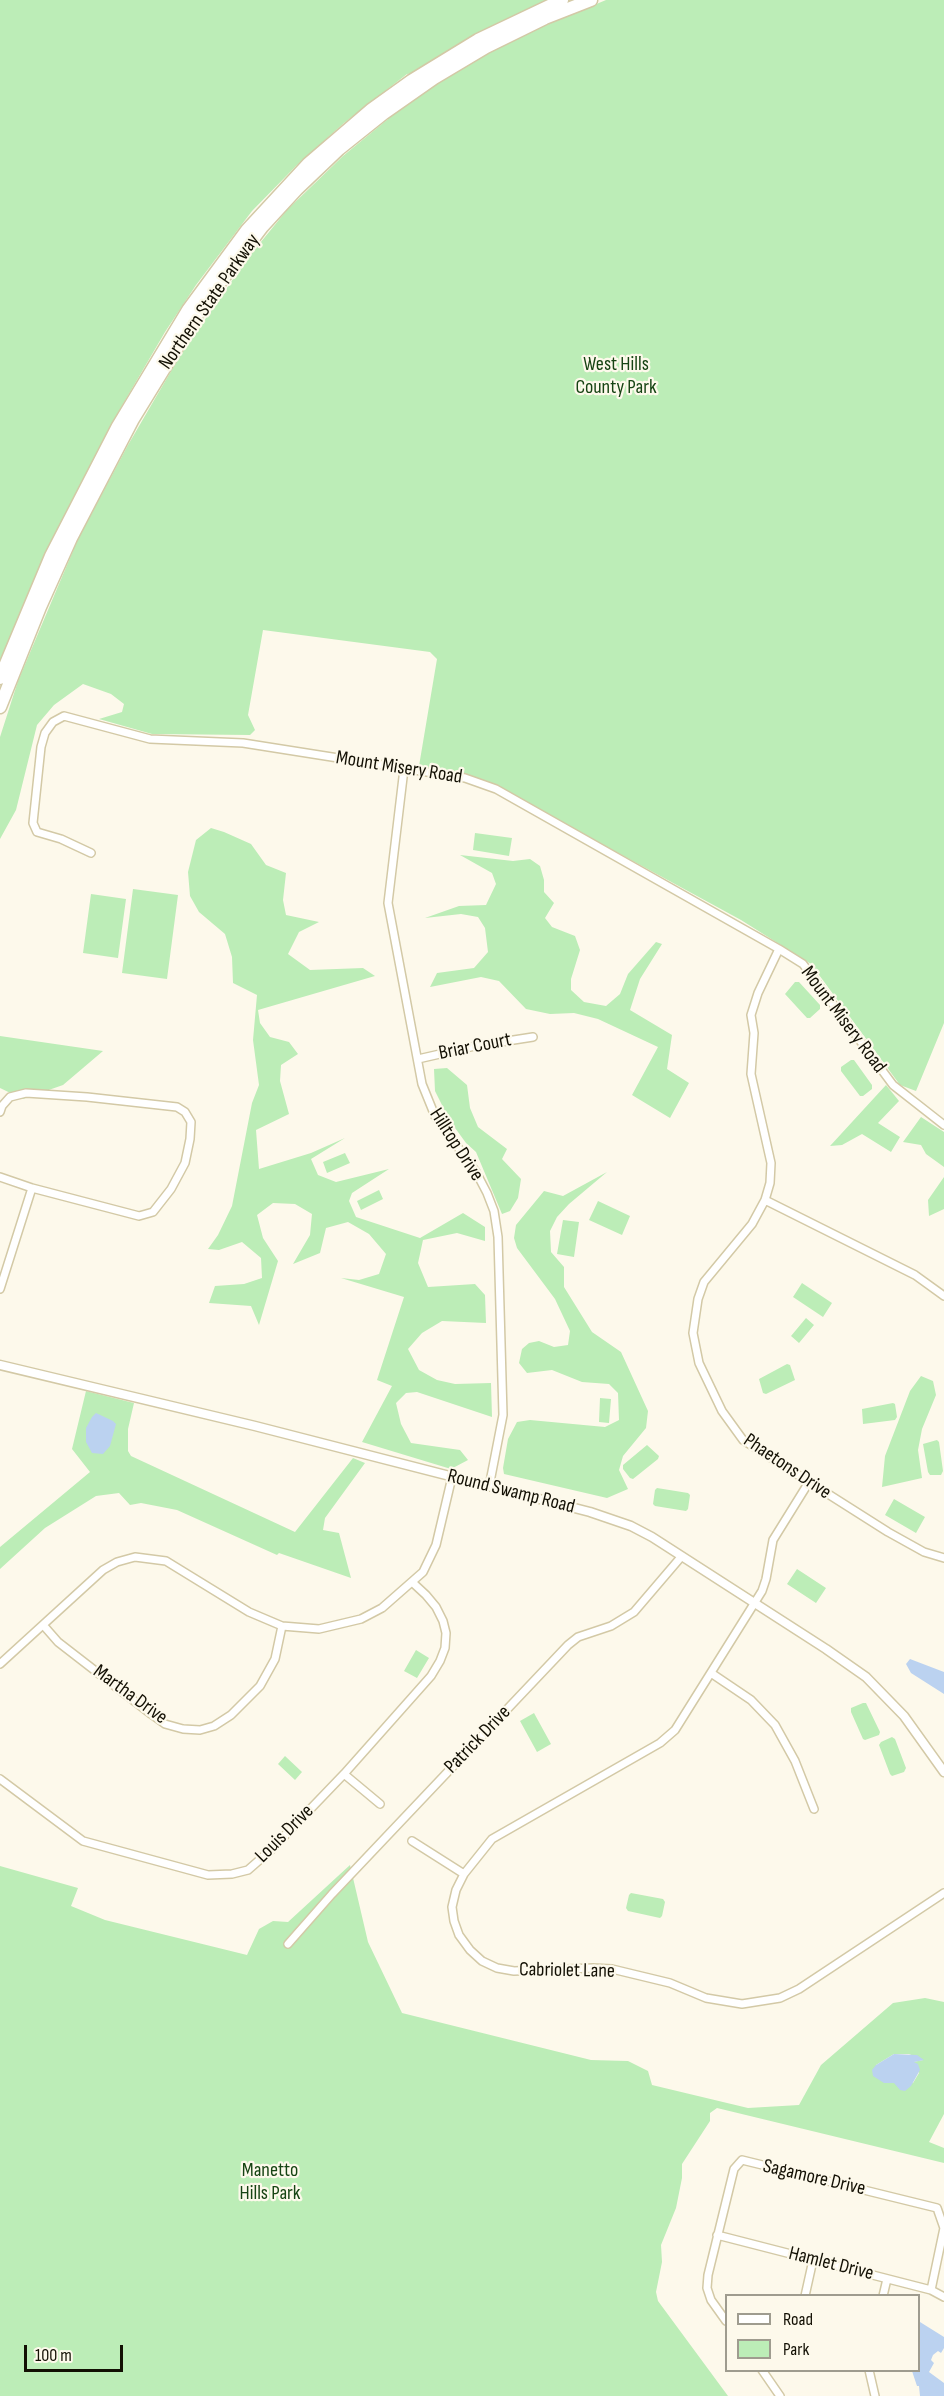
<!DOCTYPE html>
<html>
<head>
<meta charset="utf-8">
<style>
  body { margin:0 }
  #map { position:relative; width:944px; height:2396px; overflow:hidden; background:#fdf9eb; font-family:"Sofia Sans Condensed",sans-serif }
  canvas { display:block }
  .legend { position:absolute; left:725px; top:2294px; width:195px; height:78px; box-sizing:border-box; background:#fdf9eb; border:2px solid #9f9c8f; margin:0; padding:8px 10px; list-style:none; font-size:18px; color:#131004 }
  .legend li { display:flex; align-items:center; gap:12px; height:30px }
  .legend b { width:30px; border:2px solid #9f9c8f }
  .scale { position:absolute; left:24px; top:2345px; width:99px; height:27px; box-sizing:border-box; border:3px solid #131004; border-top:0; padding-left:8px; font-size:18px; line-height:21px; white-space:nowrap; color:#131004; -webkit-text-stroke:4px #fdf9eb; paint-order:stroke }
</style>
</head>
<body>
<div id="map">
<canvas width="944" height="2396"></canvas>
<ul class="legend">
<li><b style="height:8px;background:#fff"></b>Road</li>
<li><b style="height:16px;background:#bcedb7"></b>Park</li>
</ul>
<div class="scale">100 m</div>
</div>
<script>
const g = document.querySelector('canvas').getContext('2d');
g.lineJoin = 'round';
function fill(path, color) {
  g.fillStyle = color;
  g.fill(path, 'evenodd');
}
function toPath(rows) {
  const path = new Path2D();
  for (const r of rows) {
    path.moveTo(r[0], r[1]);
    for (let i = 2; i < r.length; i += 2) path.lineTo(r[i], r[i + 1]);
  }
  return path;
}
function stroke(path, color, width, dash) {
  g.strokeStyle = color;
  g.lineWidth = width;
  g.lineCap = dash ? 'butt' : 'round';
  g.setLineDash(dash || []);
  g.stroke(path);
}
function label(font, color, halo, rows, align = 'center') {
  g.font = font + ' "Sofia Sans Condensed",sans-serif';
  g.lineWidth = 4.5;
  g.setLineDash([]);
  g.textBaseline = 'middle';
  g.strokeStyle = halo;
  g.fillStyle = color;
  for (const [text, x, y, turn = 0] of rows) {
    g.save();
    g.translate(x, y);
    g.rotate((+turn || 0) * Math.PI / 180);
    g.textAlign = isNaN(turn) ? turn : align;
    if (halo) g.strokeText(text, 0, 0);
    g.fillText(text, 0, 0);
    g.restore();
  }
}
fill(toPath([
  [0,0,549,0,489,28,416,73,407,74,344,123,296,166,252,211,196,285,165,332,116,416,115,422,0,667],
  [606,0,944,0,944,1023,916,1091,900,1085,811,964,741,920,486,781,419,766,437,659,430,652,263,630,248,715,255,730,250,735,152,734,99,719,122,712,124,704,111,694,83,684,54,705,37,725,16,810,0,839,0,737,18,681,78,539,128,445,181,354,247,259,287,210,343,156,399,110,463,66,530,32],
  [211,828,224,832,251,844,266,865,286,873,283,900,286,915,319,922,299,932,288,954,310,970,363,968,375,976,258,1010,260,1023,270,1037,289,1042,298,1054,281,1065,280,1081,289,1114,256,1130,259,1169,311,1153,345,1138,311,1159,318,1175,336,1182,389,1169,352,1193,349,1201,356,1217,420,1238,463,1213,485,1227,485,1241,457,1233,423,1240,418,1263,428,1287,475,1284,485,1295,486,1323,442,1321,422,1333,408,1349,419,1370,437,1380,455,1384,491,1383,492,1417,417,1392,406,1393,396,1403,401,1424,411,1443,460,1450,468,1460,451,1469,362,1442,392,1386,377,1380,404,1297,341,1278,359,1280,379,1274,386,1254,369,1234,348,1222,326,1228,320,1253,293,1264,310,1235,312,1214,295,1204,273,1203,257,1215,263,1238,278,1261,259,1325,251,1306,209,1303,215,1286,244,1284,262,1278,261,1258,242,1242,219,1250,208,1249,218,1235,232,1206,252,1103,259,1085,253,1040,257,995,233,983,232,957,225,934,199,912,190,896,188,872,196,840],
  [475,833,512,838,509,856,473,850],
  [460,855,513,861,530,859,540,866,544,880,544,892,554,903,545,918,552,927,575,936,580,950,571,979,571,990,584,1002,606,1006,620,994,628,974,656,942,662,944,640,979,630,1010,672,1035,667,1069,689,1083,670,1118,632,1095,658,1047,598,1019,574,1013,550,1014,526,1009,499,981,481,977,430,987,437,973,474,968,488,952,485,928,478,917,461,914,425,918,459,906,486,905,496,884,492,873],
  [133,889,178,895,167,979,122,973],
  [91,894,126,899,118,958,83,953],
  [795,982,799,982,820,1005,820,1009,810,1018,807,1018,785,994],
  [0,1036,103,1051,63,1085,23,1099,0,1088],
  [851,1060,854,1060,872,1085,872,1089,863,1096,860,1096,841,1071,841,1067],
  [447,1068,467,1085,470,1108,478,1127,507,1149,502,1159,521,1179,518,1198,510,1211,502,1214,476,1152,466,1143,450,1121,435,1091,434,1069],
  [886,1085,899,1101,878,1123,900,1137,891,1152,862,1134,842,1145,830,1146],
  [921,1117,944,1132,944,1167,926,1154,921,1145,903,1142],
  [345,1153,350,1163,327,1173,323,1162],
  [607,1172,569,1204,557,1217,550,1231,551,1252,564,1267,564,1287,592,1332,621,1352,648,1411,646,1428,623,1456,619,1470,628,1489,607,1498,504,1474,503,1468,508,1439,517,1422,530,1420,605,1427,619,1420,618,1393,609,1384,582,1382,552,1370,527,1373,519,1363,522,1349,529,1343,539,1341,554,1347,568,1345,570,1331,555,1299,517,1248,514,1238,516,1225,544,1191,563,1196],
  [944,1177,944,1209,929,1216,928,1200],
  [379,1190,383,1199,361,1210,357,1201],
  [598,1201,630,1216,622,1235,589,1220],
  [563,1220,579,1222,574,1257,557,1254],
  [802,1283,832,1303,823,1317,793,1297],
  [806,1318,814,1325,799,1343,791,1336],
  [787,1364,790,1365,795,1380,766,1394,763,1393,759,1379],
  [921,1376,933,1381,936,1395,922,1429,918,1450,922,1478,882,1487,885,1456,910,1391],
  [86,1391,134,1403,128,1429,128,1451,131,1456,295,1532,353,1458,365,1463,325,1518,323,1530,339,1533,351,1578,279,1553,277,1555,177,1510,141,1503,130,1505,119,1493,96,1496,45,1528,0,1569,0,1547,90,1472,72,1449],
  [600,1398,611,1399,609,1423,599,1422],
  [893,1403,895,1404,897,1417,895,1420,863,1424,862,1409],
  [937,1440,939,1442,943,1471,941,1475,930,1475,928,1472,923,1444],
  [647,1445,659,1456,658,1459,633,1479,630,1478,623,1469,623,1465],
  [657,1488,688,1493,690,1495,688,1509,686,1511,655,1506,653,1504,655,1490],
  [894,1499,925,1517,916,1533,885,1515],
  [797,1569,826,1588,816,1603,787,1584],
  [416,1650,429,1658,417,1678,404,1671],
  [863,1703,866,1703,880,1732,879,1735,865,1740,863,1739,851,1712,851,1708],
  [534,1713,551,1744,537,1752,520,1721],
  [892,1737,895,1739,906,1768,904,1772,892,1776,890,1774,879,1745,881,1742],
  [285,1756,302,1772,295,1780,278,1764],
  [350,1865,368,1942,402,2013,591,2060,628,2061,648,2071,652,2085,748,2108,799,2105,821,2065,893,2003,925,1998,944,2002,944,2114,929,2142,944,2148,944,2163,717,2108,710,2113,710,2121,682,2164,682,2178,676,2208,661,2245,662,2262,656,2292,658,2301,728,2396,0,2396,0,1866,78,1888,71,1906,105,1920,247,1955,259,1929,273,1921,288,1922],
  [894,2054,909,2054,923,2060,913,2062,919,2073,913,2083,897,2084,876,2065],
  [631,1893,663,1899,665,1902,662,1916,660,1918,628,1911,626,1908,629,1895]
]), '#bcedb7');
fill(toPath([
  [96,1413,113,1421,116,1424,110,1446,103,1454,92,1453,86,1442,86,1428,92,1417],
  [910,1659,944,1672,944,1694,911,1673,906,1664],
  [894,2054,917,2055,924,2060,914,2062,918,2064,920,2070,911,2086,905,2091,900,2090,894,2083,884,2083,873,2076,872,2070,876,2065],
  [920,2322,944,2337,944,2348,941,2353,938,2351,933,2355,931,2360,934,2363,929,2372,944,2383,944,2396,920,2396,919,2386,917,2386,912,2371,918,2370]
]), '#bbd2f0');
const minor = toPath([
  [404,769,388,903,422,1084,435,1116,476,1172,487,1193,494,1211,498,1237,503,1415,489,1487],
  [91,853,61,839,37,832,33,823,41,747,45,733,53,722,64,716,150,739,243,743,465,778,496,789,779,949,803,964,893,1085,944,1125],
  [779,949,758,993,751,1015,754,1033,751,1074,771,1163,770,1183,765,1200,752,1224,704,1282,698,1299,693,1333,699,1363,722,1411,743,1440,888,1532,924,1552,944,1558],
  [418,1059,475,1046,533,1037],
  [0,1112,2,1106,10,1097,26,1093,87,1097,177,1107,185,1112,191,1122,190,1139,185,1163,171,1189,153,1212,139,1216,32,1188,0,1177],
  [765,1200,915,1275,944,1296],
  [0,1289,32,1188],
  [809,1482,773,1540,766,1579,762,1591,675,1730,660,1743,492,1839,464,1874,456,1890,452,1907,454,1921,459,1935,470,1950,482,1961,497,1968,514,1971,593,1968,612,1969,670,1983,706,1998,742,2004,780,1998,799,1989,944,1893],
  [44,1626,58,1642,151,1714,165,1724,183,1729,200,1730,214,1726,231,1715,260,1686,275,1659,282,1626],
  [0,1664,103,1570,117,1562,135,1557,166,1561,249,1612,282,1626,319,1629,361,1619,382,1608,423,1572,436,1545,452,1477],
  [711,1673,751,1700,775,1725,795,1761,814,1809],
  [344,1774,380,1804],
  [0,1779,83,1841,208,1875,232,1874,248,1870,272,1849,344,1774,431,1676,440,1661,445,1648,446,1633,443,1621,436,1607,426,1595,412,1582],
  [412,1841,464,1874],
  [288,1944,332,1894,568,1645,578,1637,611,1626,634,1612,681,1557],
  [717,2235,931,2290,944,2297],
  [805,2296,813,2260],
  [883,2296,887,2279],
  [726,2321,711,2300,707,2288,708,2275,734,2169,742,2160,937,2208,944,2228,931,2290],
  [762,2370,780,2396],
  [869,2370,875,2396]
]);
const tertiary = toPath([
  [0,1365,255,1426,590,1512,631,1526,652,1537,826,1649,866,1677,904,1716,944,1772]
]);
const motorway = toPath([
  [0,678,51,556,118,426,188,310,247,230,308,164,372,109,411,81,478,40,562,0],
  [0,707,40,607,71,538,133,419,203,305,262,227,297,189,339,149,384,113,434,78,486,47,545,18,591,0]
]);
stroke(minor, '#d3c9a6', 10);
stroke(tertiary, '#d3c9a6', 11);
stroke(motorway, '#d3c9a6', 15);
stroke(minor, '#fff', 7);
stroke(tertiary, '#fff', 8);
stroke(motorway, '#fff', 12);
label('20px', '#131004', '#fdf9eb', [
  ["Northern State Parkway",210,302,-55],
  ["Mount Misery Road",399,768,9],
  ["Mount Misery Road",843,1020,53],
  ["Briar Court",475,1047,-11],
  ["Hilltop Drive",456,1145,57],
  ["Phaetons Drive",787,1467,34],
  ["Round Swamp Road",511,1492,14],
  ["Martha Drive",130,1695,36],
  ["Patrick Drive",478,1740,-46],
  ["Louis Drive",285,1834,-45],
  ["Cabriolet Lane",567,1971,1],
  ["Sagamore Drive",814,2178,13],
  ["Hamlet Drive",831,2264,14]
]);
label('20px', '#164413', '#fdf9eb', [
  ["West Hills",616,365],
  ["County Park",616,388],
  ["Manetto",270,2171],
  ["Hills Park",270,2194]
]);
</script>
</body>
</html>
